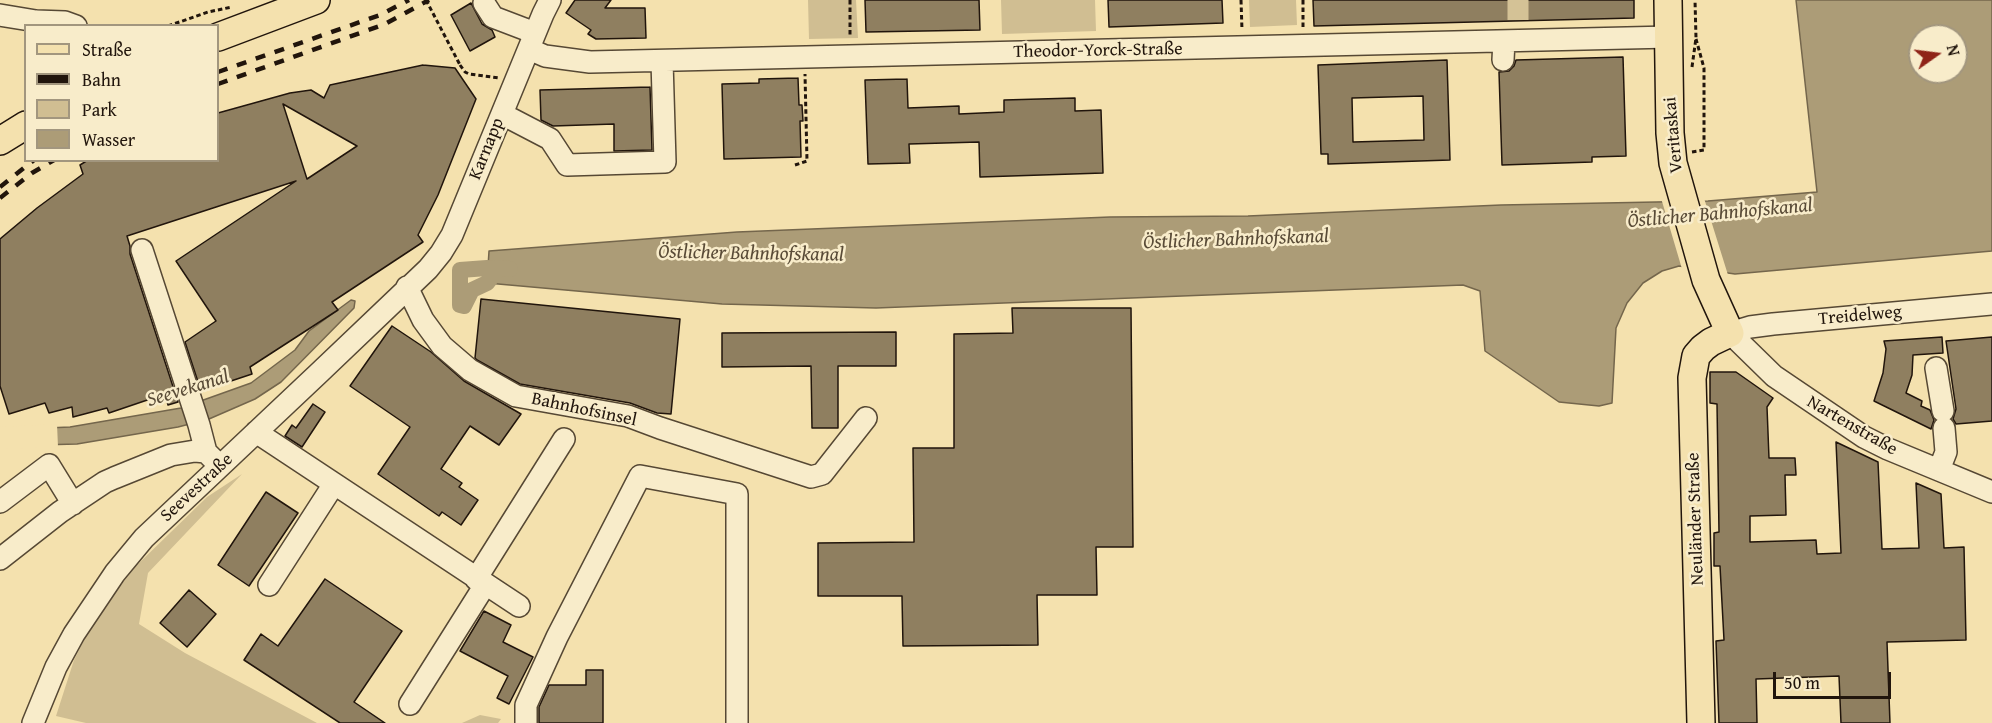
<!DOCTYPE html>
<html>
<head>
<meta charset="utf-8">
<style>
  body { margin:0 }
  #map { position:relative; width:1992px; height:723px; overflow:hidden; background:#f4e1ae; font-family:"Gentium Book Plus",serif }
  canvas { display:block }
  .legend { position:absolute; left:24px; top:24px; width:195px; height:138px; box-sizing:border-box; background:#f8ecca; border:2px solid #a2967e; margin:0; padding:8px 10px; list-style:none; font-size:18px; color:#21150c }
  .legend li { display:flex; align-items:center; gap:12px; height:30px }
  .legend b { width:30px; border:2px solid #a2967e }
  .north { position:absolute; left:1908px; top:24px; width:60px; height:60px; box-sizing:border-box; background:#f8ecca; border:2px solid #a2967e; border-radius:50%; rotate:76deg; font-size:16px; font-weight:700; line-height:24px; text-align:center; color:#21150c }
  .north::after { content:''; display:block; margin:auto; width:21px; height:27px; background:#8f2418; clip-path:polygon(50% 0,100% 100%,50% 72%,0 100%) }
  .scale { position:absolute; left:1773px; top:672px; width:118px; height:27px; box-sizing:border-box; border:3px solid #21150c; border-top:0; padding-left:8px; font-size:18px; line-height:21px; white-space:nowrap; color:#21150c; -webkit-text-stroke:4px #f8ecca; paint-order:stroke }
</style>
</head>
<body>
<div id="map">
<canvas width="1992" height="723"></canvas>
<ul class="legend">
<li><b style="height:8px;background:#f4e1ae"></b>Straße</li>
<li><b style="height:8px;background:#21150c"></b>Bahn</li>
<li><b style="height:16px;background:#d0be92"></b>Park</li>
<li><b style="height:16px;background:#ac9c77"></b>Wasser</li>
</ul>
<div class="north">N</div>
<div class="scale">50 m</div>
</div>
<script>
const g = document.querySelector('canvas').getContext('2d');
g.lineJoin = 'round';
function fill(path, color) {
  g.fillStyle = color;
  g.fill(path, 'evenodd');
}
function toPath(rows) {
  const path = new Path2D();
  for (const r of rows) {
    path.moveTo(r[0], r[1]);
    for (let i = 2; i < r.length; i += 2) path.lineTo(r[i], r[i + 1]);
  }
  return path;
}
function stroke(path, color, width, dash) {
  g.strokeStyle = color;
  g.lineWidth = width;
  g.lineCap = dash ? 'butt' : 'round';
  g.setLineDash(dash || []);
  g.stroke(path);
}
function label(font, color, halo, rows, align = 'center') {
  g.font = font + ' "Gentium Book Plus",serif';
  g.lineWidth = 5;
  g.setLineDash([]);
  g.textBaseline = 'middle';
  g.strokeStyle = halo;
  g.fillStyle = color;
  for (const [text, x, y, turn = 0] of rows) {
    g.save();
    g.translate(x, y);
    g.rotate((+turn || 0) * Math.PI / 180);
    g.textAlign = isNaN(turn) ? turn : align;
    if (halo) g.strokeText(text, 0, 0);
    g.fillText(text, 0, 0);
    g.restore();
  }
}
fill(toPath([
  [808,0,856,0,858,38,809,39],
  [1001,0,1095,0,1096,31,1002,34],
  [1249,0,1296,0,1297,25,1250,27],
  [242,474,148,573,139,624,185,653,317,723,86,723,56,716,74,660,88,632,106,604,136,566,207,497],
  [480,715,501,719,498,723,462,723]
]), '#d0be92');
const water = toPath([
  [1796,0,1992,0,1992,251,1735,274,1679,266,1662,271,1643,283,1627,303,1616,328,1612,403,1599,406,1559,402,1485,351,1480,291,1463,285,876,308,722,304,487,283,489,251,737,232,1110,217,1248,216,1501,205,1708,201,1817,192,1796,0],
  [1920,36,1956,36,1956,72,1920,72,1920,36],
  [351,300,355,301,354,308,281,382,255,399,209,419,178,427,77,444,0,446,0,430,70,427,181,408,251,383,295,350,309,331,351,300]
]);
fill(water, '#ac9c77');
stroke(water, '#74664c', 1.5);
fill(toPath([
  [1661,198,1704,198,1728,275,1682,269],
  [57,424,58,447,0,449,0,427]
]), '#f4e1ae');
stroke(toPath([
  [498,269,487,283,472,290,464,306,460,305,460,270,487,268,510,269]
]), '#ac9c77', 16);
const building = toPath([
  [575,0,611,0,605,8,645,8,646,38,596,39,588,34,591,30,566,13,575,0],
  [865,0,979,0,980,30,866,32,865,0],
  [1108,0,1222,0,1223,23,1109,27,1108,0],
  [1313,0,1634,0,1634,18,1314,26,1313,0],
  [471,3,482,24,492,30,495,37,470,51,451,15,471,3],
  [1623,57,1626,156,1592,157,1592,162,1502,165,1499,72,1509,71,1514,66,1516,60,1623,57],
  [1447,60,1450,160,1328,164,1328,154,1321,154,1318,65,1447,60],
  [1423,96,1424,140,1353,142,1352,98,1423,96],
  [423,65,455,68,476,99,438,195,418,235,423,242,332,302,338,310,250,367,252,374,201,391,185,342,216,321,176,261,296,181,127,236,130,246,130,254,178,402,168,405,165,394,109,413,107,408,73,417,72,407,49,413,45,403,9,414,0,386,0,239,37,208,83,174,80,165,88,160,218,160,218,113,290,93,311,90,324,98,330,85,423,65],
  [283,104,357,146,307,179,283,104],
  [798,78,799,105,802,105,803,121,800,121,801,157,724,159,722,84,759,83,759,79,798,78],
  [907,79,908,108,959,106,959,114,1004,112,1004,100,1075,98,1075,111,1101,110,1103,173,980,177,979,142,909,144,910,163,868,164,865,80,907,79],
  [650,87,652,150,614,151,614,124,553,126,541,120,540,90,650,87],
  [481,299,680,319,671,414,657,413,630,403,520,384,477,360,475,358,481,299],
  [1012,308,1131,308,1133,547,1096,547,1097,595,1037,595,1038,645,903,646,902,596,818,596,818,543,914,542,913,448,954,448,954,334,1013,333,1012,308],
  [392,326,431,352,464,381,521,414,499,445,470,426,441,469,462,483,459,487,478,500,461,525,442,512,439,516,378,474,410,427,350,386,392,326],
  [896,332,896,366,838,366,838,428,812,428,811,366,722,367,722,333,896,332],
  [1942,337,1943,353,1913,355,1912,375,1906,393,1922,401,1921,406,1930,410,1934,420,1931,429,1874,401,1883,373,1886,349,1884,341,1942,337],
  [1992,337,1992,421,1956,424,1953,419,1956,409,1946,341,1992,337],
  [1710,372,1736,372,1773,398,1767,407,1769,458,1795,458,1796,475,1785,475,1786,515,1750,516,1750,542,1816,540,1817,554,1841,553,1836,442,1878,462,1882,549,1919,548,1916,483,1941,494,1944,548,1964,547,1966,640,1887,642,1890,723,1841,723,1839,676,1756,679,1757,723,1719,723,1716,641,1724,640,1720,566,1714,566,1714,533,1719,532,1717,404,1710,403,1710,372],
  [313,404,325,412,302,447,285,436,292,425,296,428,313,404],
  [266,492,298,513,249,586,218,565,266,492],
  [325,579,402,631,354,702,385,723,340,723,244,660,261,634,278,646,325,579],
  [189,590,216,614,187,647,160,623,189,590],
  [484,611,511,625,503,642,533,657,509,704,497,698,508,676,460,651,484,611],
  [586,670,603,670,603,723,539,723,539,707,549,685,586,685,586,670]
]);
fill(building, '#8f7f60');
stroke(building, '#21150c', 1.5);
stroke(toPath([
  [1518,0,1518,20]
]), '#d4c296', 21, [21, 10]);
const minor = toPath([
  [484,3,493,17,535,33],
  [0,15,36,21,65,22,76,26],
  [529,49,545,56,590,62,1670,37],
  [1503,60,1504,41],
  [502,114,550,139,567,165,665,162,662,61],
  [142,250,199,425,206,452],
  [407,287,423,320,442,346,470,370,516,396,628,416,660,428,811,477,822,474,866,418],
  [1992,304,1773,324,1750,327,1730,333,1774,376,1864,437,1888,449,1992,492],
  [1936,368,1943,411],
  [256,432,519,606],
  [1939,470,1946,452,1944,428],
  [0,502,49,465,73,504],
  [0,559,60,512,105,482,114,478,171,455,195,451,206,452,220,466],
  [476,579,564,439],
  [269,585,334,484],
  [410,704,485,585],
  [33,723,56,667,74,634,115,573,144,538,320,372,428,269,441,253,452,235,543,14,550,0],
  [526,723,526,705,557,637,640,476,737,494,737,723]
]);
const major = toPath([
  [1668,0,1670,133,1673,163,1706,280,1730,333,1711,342,1703,348,1696,356,1692,378,1701,723],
  [218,37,316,0],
  [0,141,26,125]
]);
stroke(minor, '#564834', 24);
stroke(major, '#21150c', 30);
stroke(toPath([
  [850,0,850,37],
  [1241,0,1242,30],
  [1303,0,1303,28],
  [168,26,208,12,232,7],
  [460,65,465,72,469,74,499,78],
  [1692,67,1696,38,1695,0],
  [1692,152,1704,150,1704,68,1696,39],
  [795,165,807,161,805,74]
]), '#21150c', 3, [4.5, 3]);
stroke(minor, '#f8ecca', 21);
stroke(major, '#f4e1ae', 27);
stroke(toPath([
  [218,72,380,15,409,0],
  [218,84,385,24,429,0],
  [0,187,34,160],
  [0,198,32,173,54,160]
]), '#21150c', 4.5, [10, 10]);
stroke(toPath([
  [426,0,460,65]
]), '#21150c', 3, [4.5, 3]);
label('18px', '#21150c', '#f8ecca', [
  ["Theodor-Yorck-Straße",1098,51,-1],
  ["Veritaskai",1674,135,-95],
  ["Karnapp",487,149,-68],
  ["Treidelweg",1860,316,-5],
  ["Bahnhofsinsel",584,410,12],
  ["Nartenstraße",1852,426,30],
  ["Seevestraße",197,488,-43],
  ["Neuländer Straße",1696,519,-92]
]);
label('italic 20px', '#594b37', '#f8ecca', [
  ["Östlicher Bahnhofskanal",1720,214,-5],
  ["Östlicher Bahnhofskanal",1236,240,-2],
  ["Östlicher Bahnhofskanal",751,254,1],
  ["Seevekanal",188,389,-17]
]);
</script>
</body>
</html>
